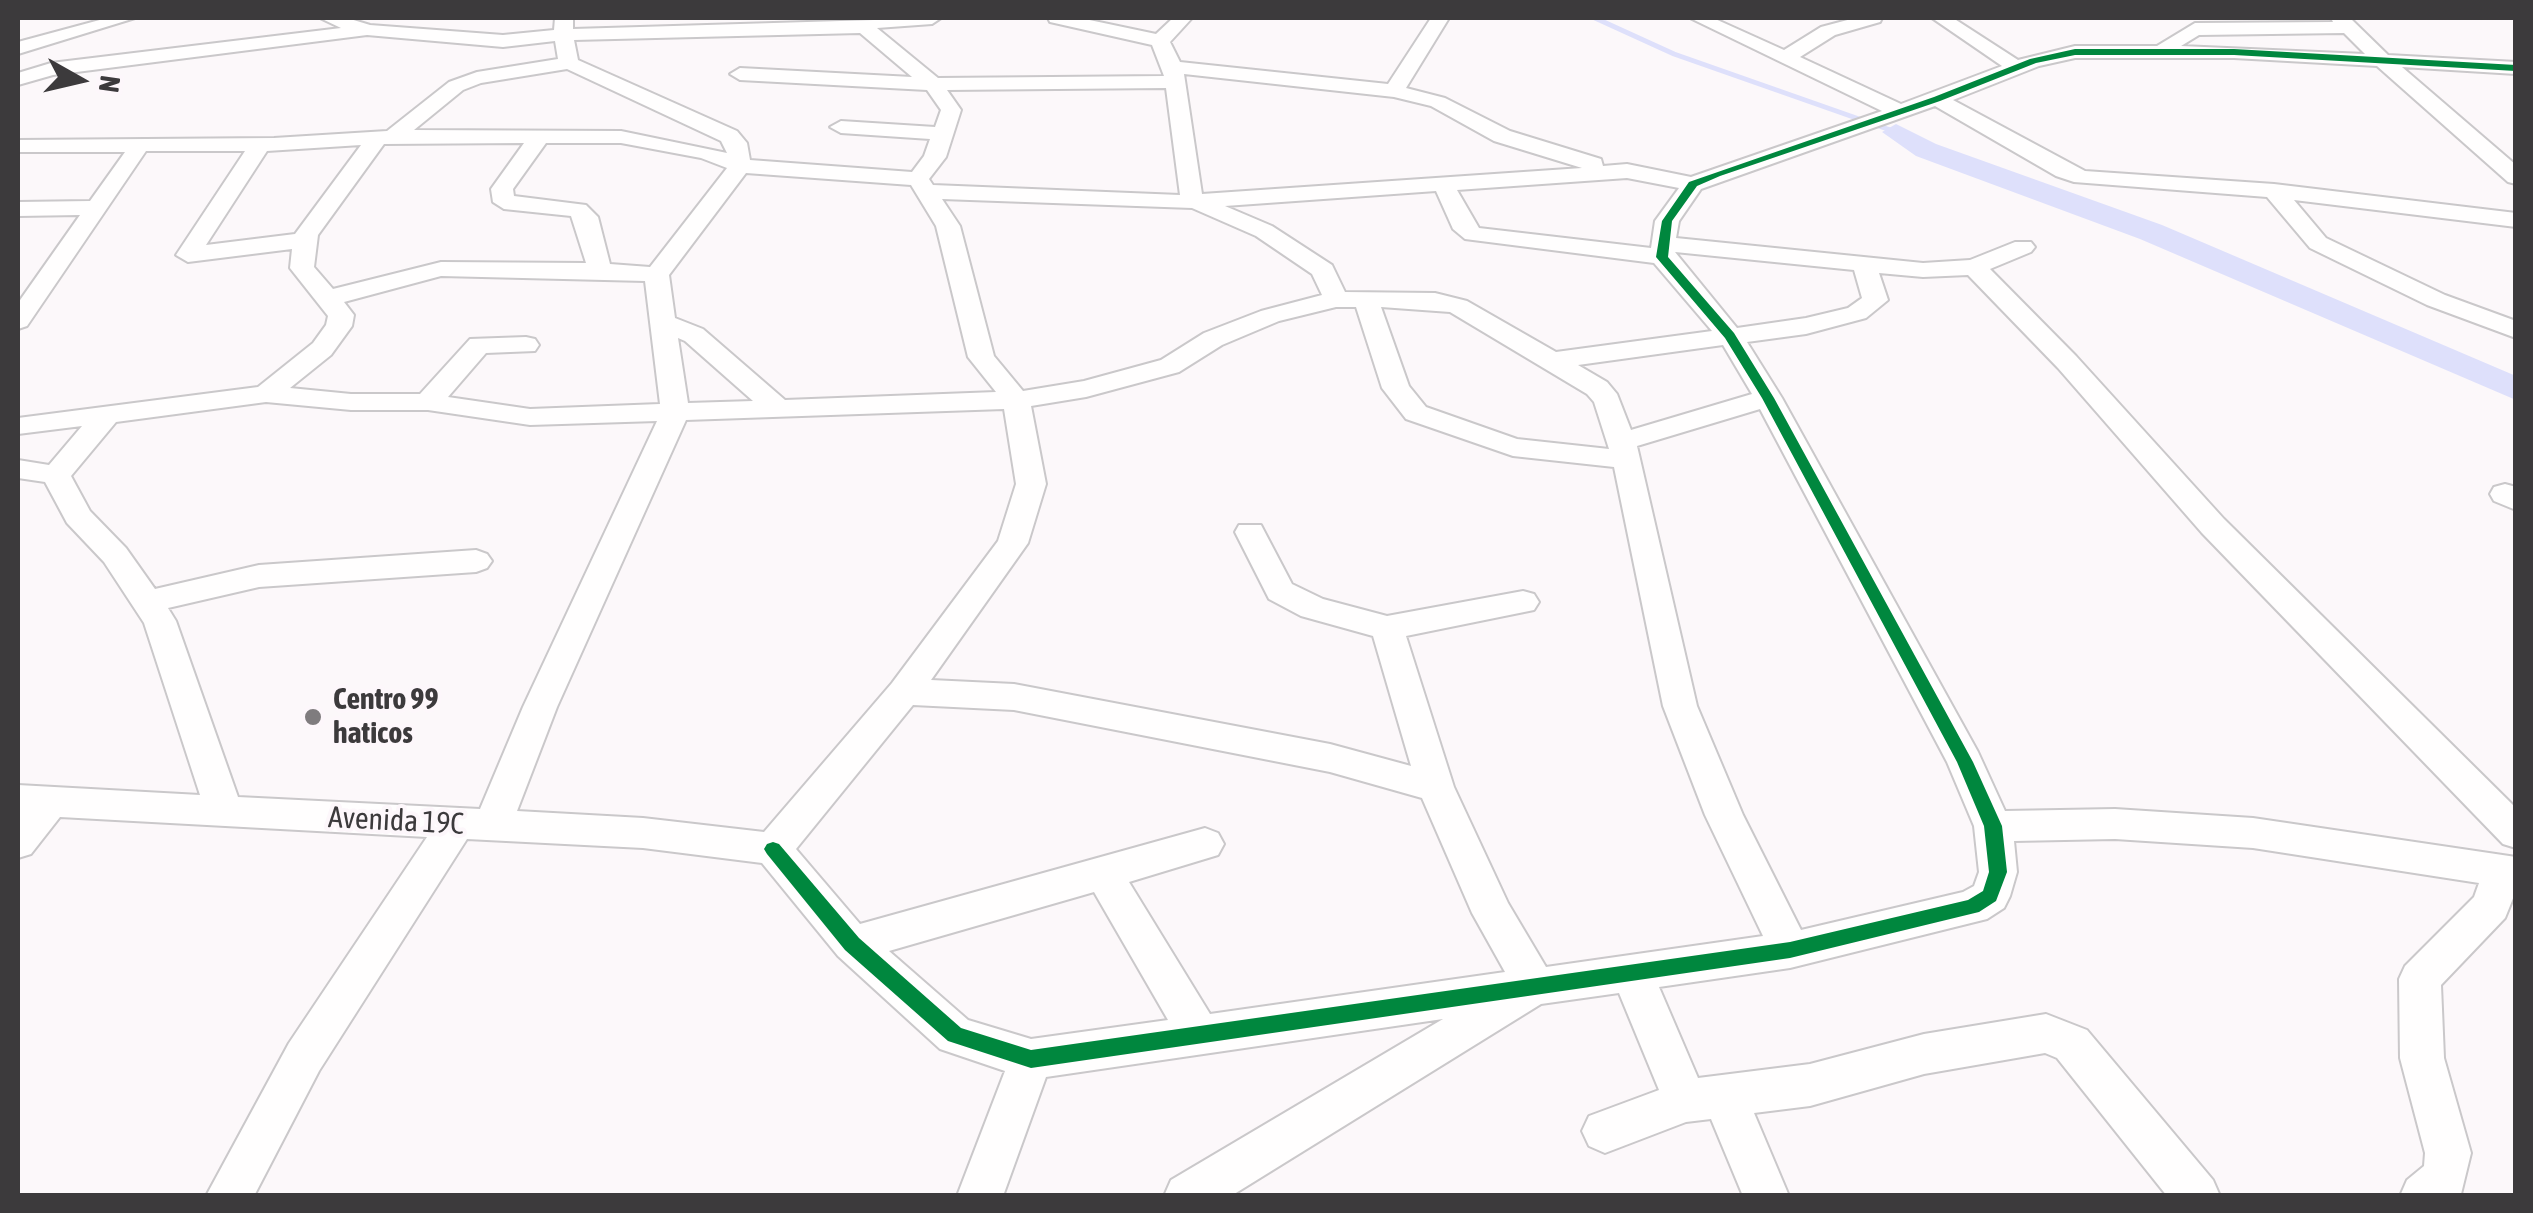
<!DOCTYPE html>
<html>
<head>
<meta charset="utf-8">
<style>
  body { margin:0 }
  #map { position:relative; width:2533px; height:1213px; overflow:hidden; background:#fcf8fa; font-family:"Asap Condensed",sans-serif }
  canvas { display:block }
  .frame { position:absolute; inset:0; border:20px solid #3c3a3c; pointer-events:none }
  .north { position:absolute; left:30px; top:30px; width:100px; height:100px; -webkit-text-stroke:8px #fdf7fb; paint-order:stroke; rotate:98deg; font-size:28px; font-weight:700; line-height:40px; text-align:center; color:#3c3a3c }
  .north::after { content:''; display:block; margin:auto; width:35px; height:45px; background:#3c3a3c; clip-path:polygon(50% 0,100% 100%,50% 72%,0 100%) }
</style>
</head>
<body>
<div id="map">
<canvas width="2533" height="1213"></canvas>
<div class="frame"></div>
<div class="north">N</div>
</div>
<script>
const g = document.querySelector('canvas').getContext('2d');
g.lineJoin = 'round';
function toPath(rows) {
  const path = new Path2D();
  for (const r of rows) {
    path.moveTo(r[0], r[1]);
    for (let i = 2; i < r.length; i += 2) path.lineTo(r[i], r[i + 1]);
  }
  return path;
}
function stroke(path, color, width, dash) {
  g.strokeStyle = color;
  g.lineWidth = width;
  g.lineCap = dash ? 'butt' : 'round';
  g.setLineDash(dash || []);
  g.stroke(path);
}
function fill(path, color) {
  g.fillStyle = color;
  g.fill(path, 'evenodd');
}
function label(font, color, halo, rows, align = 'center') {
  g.font = font + ' "Asap Condensed",sans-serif';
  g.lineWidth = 8;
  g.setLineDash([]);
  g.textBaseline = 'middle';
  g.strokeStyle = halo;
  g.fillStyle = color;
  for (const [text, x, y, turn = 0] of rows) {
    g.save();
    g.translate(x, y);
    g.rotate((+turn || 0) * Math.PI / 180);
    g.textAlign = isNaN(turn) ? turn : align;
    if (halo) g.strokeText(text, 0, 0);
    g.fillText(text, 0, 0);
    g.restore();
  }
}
stroke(toPath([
  [1595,18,1674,54,1896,132]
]), '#dee0fb', 5);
fill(toPath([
  [1896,124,1936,144,2162,225,2516,376,2516,400,2140,239,1916,156,1882,132,1896,124]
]), '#dee0fb');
const minor = toPath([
  [107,18,135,18,18,54,18,42,107,18],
  [320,18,347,18,370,25,503,35,554,30,555,18,573,18,573,29,941,18,932,24,877,28,938,78,1164,76,1152,45,1050,22,1048,18,1080,18,1156,34,1173,18,1192,18,1170,42,1180,62,1388,84,1431,18,1449,18,1406,88,1445,98,1510,131,1601,159,1603,166,1627,164,1691,177,1882,111,1690,18,1713,18,1784,50,1821,27,1855,18,1882,18,1880,22,1835,35,1800,57,1901,104,2002,66,1932,18,1953,18,2018,60,2075,46,2157,46,2195,23,2333,22,2331,18,2350,18,2388,55,2516,62,2516,74,2402,67,2516,165,2516,184,2508,182,2377,66,2234,58,2075,58,2039,66,1953,100,2085,171,2274,184,2516,213,2516,227,2294,200,2326,238,2445,295,2516,321,2516,338,2427,305,2310,248,2267,197,2074,182,2056,176,1935,106,1701,189,1679,221,1676,238,1923,263,1970,260,2015,242,2031,242,2035,247,2031,252,1990,269,2076,356,2224,519,2516,808,2516,848,2503,844,2202,533,2058,368,1968,275,1923,277,1879,273,1888,300,1866,318,1806,334,1747,342,1782,398,1978,752,2005,811,2115,809,2253,818,2516,857,2516,891,2505,918,2441,985,2444,1058,2471,1153,2461,1194,2400,1196,2407,1180,2424,1166,2425,1153,2400,1058,2399,979,2405,966,2474,897,2479,883,2253,848,2115,839,2014,841,2017,872,2010,896,2004,908,1987,919,1790,968,1659,987,1698,1078,1810,1064,1924,1034,2046,1014,2087,1030,2213,1180,2220,1196,2167,1196,2057,1058,2045,1053,1924,1074,1810,1106,1754,1113,1789,1196,1743,1196,1711,1119,1686,1122,1605,1153,1589,1146,1582,1131,1589,1116,1659,1090,1619,993,1541,1004,1231,1196,1164,1196,1171,1180,1443,1019,1046,1077,1003,1196,957,1196,1005,1071,940,1049,838,956,762,863,643,848,467,839,319,1071,254,1196,206,1196,289,1043,427,837,60,817,31,854,18,858,18,785,200,795,144,623,104,562,67,523,45,482,18,478,18,460,49,465,82,426,18,434,18,418,258,387,313,343,326,325,328,316,290,268,292,249,188,262,176,255,245,151,146,151,27,326,18,329,18,303,80,215,18,216,18,202,90,201,125,152,18,152,18,140,274,138,387,131,449,82,477,72,558,59,555,41,503,47,367,35,53,75,18,85,18,73,51,63,341,28,320,18],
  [860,33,912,77,740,68,730,74,740,80,927,90,941,110,935,127,841,121,830,127,841,133,930,139,924,156,912,172,750,160,747,143,737,131,578,60,574,40,860,33],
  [2344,33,2365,54,2181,46,2199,35,2344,33],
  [567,69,721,141,727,153,621,131,414,130,463,90,481,83,567,69],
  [1184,74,1394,97,1431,106,1494,141,1582,168,1202,194,1184,74],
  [1166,88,1180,195,933,185,929,179,946,157,961,110,947,90,1166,88],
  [524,143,491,189,493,202,504,209,571,216,586,263,441,262,333,289,314,267,318,235,384,144,524,143],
  [546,143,621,143,701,158,727,168,650,267,610,264,598,217,586,205,514,196,513,189,546,143],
  [361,145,295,234,206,245,267,151,361,145],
  [746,173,911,185,936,226,968,357,996,392,785,400,703,329,675,318,669,275,746,173],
  [1627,178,1679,188,1655,221,1651,248,1479,228,1457,190,1627,178],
  [1436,191,1453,229,1465,239,1654,263,1712,331,1556,352,1467,301,1435,293,1345,292,1332,265,1272,226,1225,206,1436,191],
  [942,199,1192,208,1256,236,1312,274,1322,295,1261,311,1204,333,1161,360,1084,381,1023,391,994,356,960,226,942,199],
  [1675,252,1854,270,1862,298,1848,308,1806,318,1737,328,1675,252],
  [441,276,645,281,660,404,530,409,448,397,486,353,535,351,539,345,535,339,526,337,470,339,420,394,351,394,290,388,331,355,352,326,354,315,344,302,441,276],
  [1336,307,1356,307,1382,388,1406,419,1513,456,1614,467,1663,706,1705,815,1763,936,1546,967,1508,903,1454,787,1406,636,1534,610,1539,602,1534,594,1523,591,1387,616,1323,599,1292,584,1261,525,1239,525,1235,532,1269,599,1301,616,1373,636,1411,766,1330,744,1014,684,931,680,1028,543,1046,484,1031,406,1086,397,1179,372,1222,345,1279,321,1336,307],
  [1381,307,1450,312,1587,394,1594,402,1609,449,1517,439,1426,407,1409,386,1381,307],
  [678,338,685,341,753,401,688,403,678,338],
  [1723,345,1752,394,1631,430,1617,394,1607,382,1578,365,1723,345],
  [266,402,351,410,428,410,530,425,657,421,523,707,480,809,238,797,176,621,168,608,259,587,476,572,487,568,492,561,487,554,476,550,259,565,155,589,126,548,90,511,71,476,116,422,266,402],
  [1004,409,1016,484,998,541,892,683,764,832,643,818,517,811,557,707,686,420,1004,409],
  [1760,409,1947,762,1974,826,1979,872,1974,886,1963,892,1801,930,1743,815,1697,706,1637,446,1760,409],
  [913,705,1014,710,1330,772,1422,798,1472,913,1505,972,1210,1014,1129,882,1218,855,1224,844,1218,833,1205,828,860,924,796,849,913,705],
  [1094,892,1168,1020,1031,1039,968,1020,889,951,1094,892],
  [2505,484,2516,487,2516,510,2494,501,2490,494,2494,487,2505,484]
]);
stroke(minor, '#cac8ca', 4);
fill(minor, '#fffefe');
fill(toPath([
  [2075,49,2234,49,2516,65,2516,71,2234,55,2075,55,2036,63,1940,101,1720,176,1697,186,1672,221,1668,257,1734,333,1774,398,1973,762,2002,826,2007,872,1996,901,1979,912,1790,958,1031,1068,948,1041,845,950,767,854,764,849,767,844,773,842,779,844,859,938,961,1028,1031,1050,1790,942,1968,900,1983,891,1989,872,1984,826,1957,762,1762,398,1725,338,1656,257,1662,221,1689,182,1934,97,2030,59,2075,49]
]), '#00873e');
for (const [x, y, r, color] of [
  [313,717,10,"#7f7c7e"]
]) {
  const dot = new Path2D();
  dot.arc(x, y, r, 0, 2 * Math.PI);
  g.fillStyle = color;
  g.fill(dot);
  stroke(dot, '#fdf7fb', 4);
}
label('bold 30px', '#3c3a3c', '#fdf7fb', [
  ["Centro 99",333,700],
  ["haticos",333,734]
], 'left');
label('30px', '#3c3a3c', '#fdf7fb', [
  ["Avenida 19C",396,821,3]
]);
</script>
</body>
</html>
